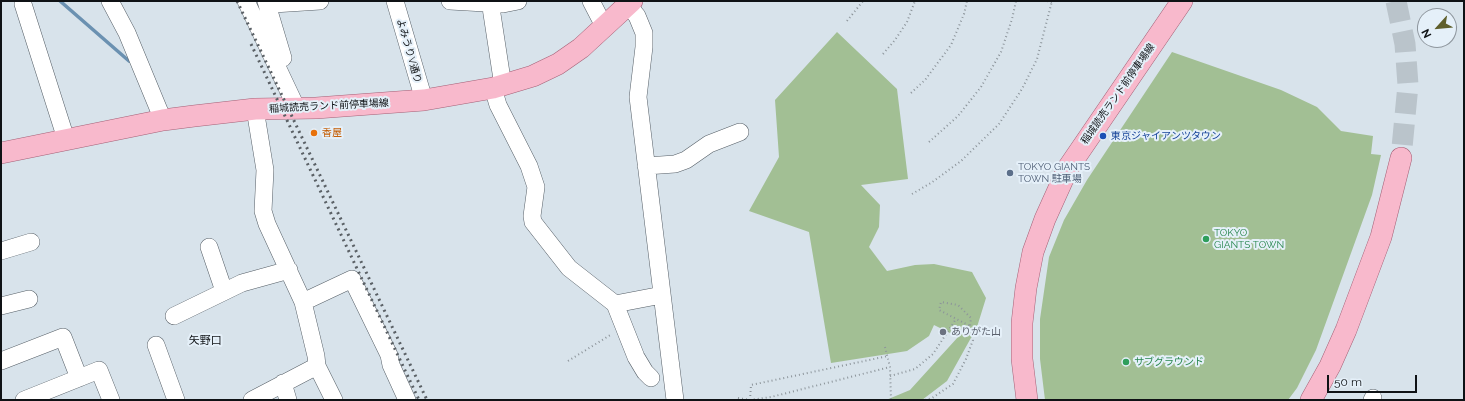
<!DOCTYPE html>
<html>
<head>
<meta charset="utf-8">
<style>
  body { margin:0 }
  #map { position:relative; width:1465px; height:401px; overflow:hidden; background:#d8e3eb; font-family:Raleway,sans-serif }
  canvas { display:block }
  .frame { position:absolute; inset:0; border:2px solid #0f1215; pointer-events:none }
  .north { position:absolute; left:1417px; top:8px; width:40px; height:40px; box-sizing:border-box; background:#e5f0f9; border:1px solid #8f979e; border-radius:50%; rotate:243deg; font-size:11px; font-weight:700; line-height:16px; text-align:center; color:#0f1215 }
  .north::after { content:''; display:block; margin:auto; width:14px; height:18px; background:#5f5f2c; clip-path:polygon(50% 0,100% 100%,50% 72%,0 100%) }
  .scale { position:absolute; left:1327px; top:375px; width:90px; height:18px; box-sizing:border-box; border:2px solid #0f1215; border-top:0; padding-left:5px; font-size:12px; line-height:14px; white-space:nowrap; color:#0f1215; -webkit-text-stroke:3px #e5f0f9; paint-order:stroke }
</style>
</head>
<body>
<div id="map">
<canvas width="1465" height="401"></canvas>
<div class="frame"></div>
<div class="north">N</div>
<div class="scale">50 m</div>
</div>
<script>
const g = document.querySelector('canvas').getContext('2d');
g.lineJoin = 'round';
function fill(path, color) {
  g.fillStyle = color;
  g.fill(path, 'evenodd');
}
function toPath(rows) {
  const path = new Path2D();
  for (const r of rows) {
    path.moveTo(r[0], r[1]);
    for (let i = 2; i < r.length; i += 2) path.lineTo(r[i], r[i + 1]);
  }
  return path;
}
function stroke(path, color, width, dash) {
  g.strokeStyle = color;
  g.lineWidth = width;
  g.lineCap = dash ? 'butt' : 'round';
  g.setLineDash(dash || []);
  g.stroke(path);
}
function label(font, color, halo, rows, align = 'center') {
  g.font = font + ' Raleway,"Noto Sans JP",sans-serif';
  g.lineWidth = 4;
  g.setLineDash([]);
  g.textBaseline = 'middle';
  g.strokeStyle = halo;
  g.fillStyle = color;
  for (const [text, x, y, turn = 0] of rows) {
    g.save();
    g.translate(x, y);
    g.rotate((+turn || 0) * Math.PI / 180);
    g.textAlign = isNaN(turn) ? turn : align;
    if (halo) g.strokeText(text, 0, 0);
    g.fillText(text, 0, 0);
    g.restore();
  }
}
fill(toPath([
  [837,32,897,89,908,179,861,185,880,205,879,227,869,247,887,271,915,265,934,264,972,272,986,298,977,327,947,381,922,400,886,400,910,390,958,337,934,325,929,336,907,351,831,363,809,232,749,211,779,157,775,100],
  [1172,52,1281,90,1317,107,1341,131,1373,136,1371,154,1381,155,1372,195,1316,350,1297,388,1288,400,1045,400,1040,359,1040,319,1049,257,1064,220,1087,180]
]), '#a2bf94');
stroke(toPath([
  [60,1,129,61]
]), '#6b91b1', 3.5);
stroke(toPath([
  [1396,1,1405,44,1408,85,1401,158]
]), '#bac4cb', 21, [21, 10]);
const minor = toPath([
  [110,1,127,33,163,120],
  [246,1,297,109],
  [266,1,283,58],
  [268,1,273,4,320,1],
  [395,1,424,100],
  [450,1,503,4,518,1],
  [490,1,503,86],
  [591,1,604,26],
  [23,4,66,139],
  [628,5,637,16,644,33,644,47,638,97,675,400],
  [493,88,498,105,529,166,536,187,532,216,533,222,569,268,615,304,636,357,645,372,651,378],
  [255,109,265,170,263,211,267,224,303,302,316,356,317,366,334,400],
  [646,166,675,164,686,160,709,144,740,132],
  [209,247,224,291],
  [1,251,31,242],
  [303,302,352,279,389,355,391,365,407,400],
  [615,304,662,295],
  [1,306,29,299],
  [174,316,242,283,289,270],
  [156,345,176,400],
  [1,361,63,337,79,378],
  [283,383,288,400],
  [24,400,99,370,111,400],
  [252,400,317,366],
  [1372,400,1373,398]
]);
const major = toPath([
  [1,153,163,120,194,116,255,109,316,108,424,100,493,88,533,76,558,64,581,48,632,1],
  [1027,400,1022,359,1022,323,1026,288,1033,252,1045,219,1068,168,1182,1],
  [1311,400,1330,366,1346,330,1381,237,1401,158]
]);
stroke(minor, '#555e66', 18);
stroke(major, '#a46076', 22);
stroke(toPath([
  [1047,1,1052,2],
  [847,21,863,1],
  [883,54,895,40,907,22,915,1],
  [911,93,925,80,951,45,964,14,967,1],
  [929,142,958,116,981,87,1001,52,1012,19,1016,1],
  [912,194,931,183,961,161,999,124,1022,89,1037,59,1052,1],
  [885,347,890,367,891,400],
  [568,361,612,334],
  [890,376,915,369,933,354,956,319],
  [738,398,750,400,771,397,890,367],
  [750,400,751,385,888,356],
  [925,400,932,398,953,384,966,359,973,340,970,326,971,318,958,305,941,302,939,310,970,326]
]), '#8c949a', 2, [1, 3]);
stroke(minor, '#fff', 17);
stroke(major, '#f8b9cc', 21);
stroke(toPath([
  [237,1,427,400],
  [251,44,419,400]
]), '#5a6065', 3, [2, 4]);
for (const [x, y, r, color] of [
  [314,133,4,"#e8710a"],
  [1103,136,4,"#1a4fb4"],
  [1010,173,4,"#5c6f8a"],
  [1206,239,4,"#2e9e5b"],
  [943,332,4,"#6b7280"],
  [1126,362,4,"#2e9e5b"]
]) {
  const dot = new Path2D();
  dot.arc(x, y, r, 0, 2 * Math.PI);
  g.fillStyle = color;
  g.fill(dot);
  stroke(dot, '#e5f0f9', 1.5);
}
label('10px', '#0f1215', '#e5f0f9', [
  ["よみうりV通り",409,51,74],
  ["稲城読売ランド前停車場線",1118,94,-55],
  ["稲城読売ランド前停車場線",329,106,-3]
]);
label('10px', '#c56008', '#e5f0f9', [
  ["香屋",322,133]
], 'left');
label('10px', '#164399', '#e5f0f9', [
  ["東京ジャイアンツタウン",1111,136]
], 'left');
label('10px', '#4e5e75', '#e5f0f9', [
  ["TOKYO GIANTS",1018,167],
  ["TOWN 駐車場",1018,179]
], 'left');
label('10px', '#27864d', '#e5f0f9', [
  ["TOKYO",1214,233],
  ["GIANTS TOWN",1214,245],
  ["サブグラウンド",1134,362]
], 'left');
label('10px', '#5b616d', '#e5f0f9', [
  ["ありがた山",951,332]
], 'left');
label('11px', '#0f1215', '#e5f0f9', [
  ["矢野口",205,341]
]);
</script>
</body>
</html>
